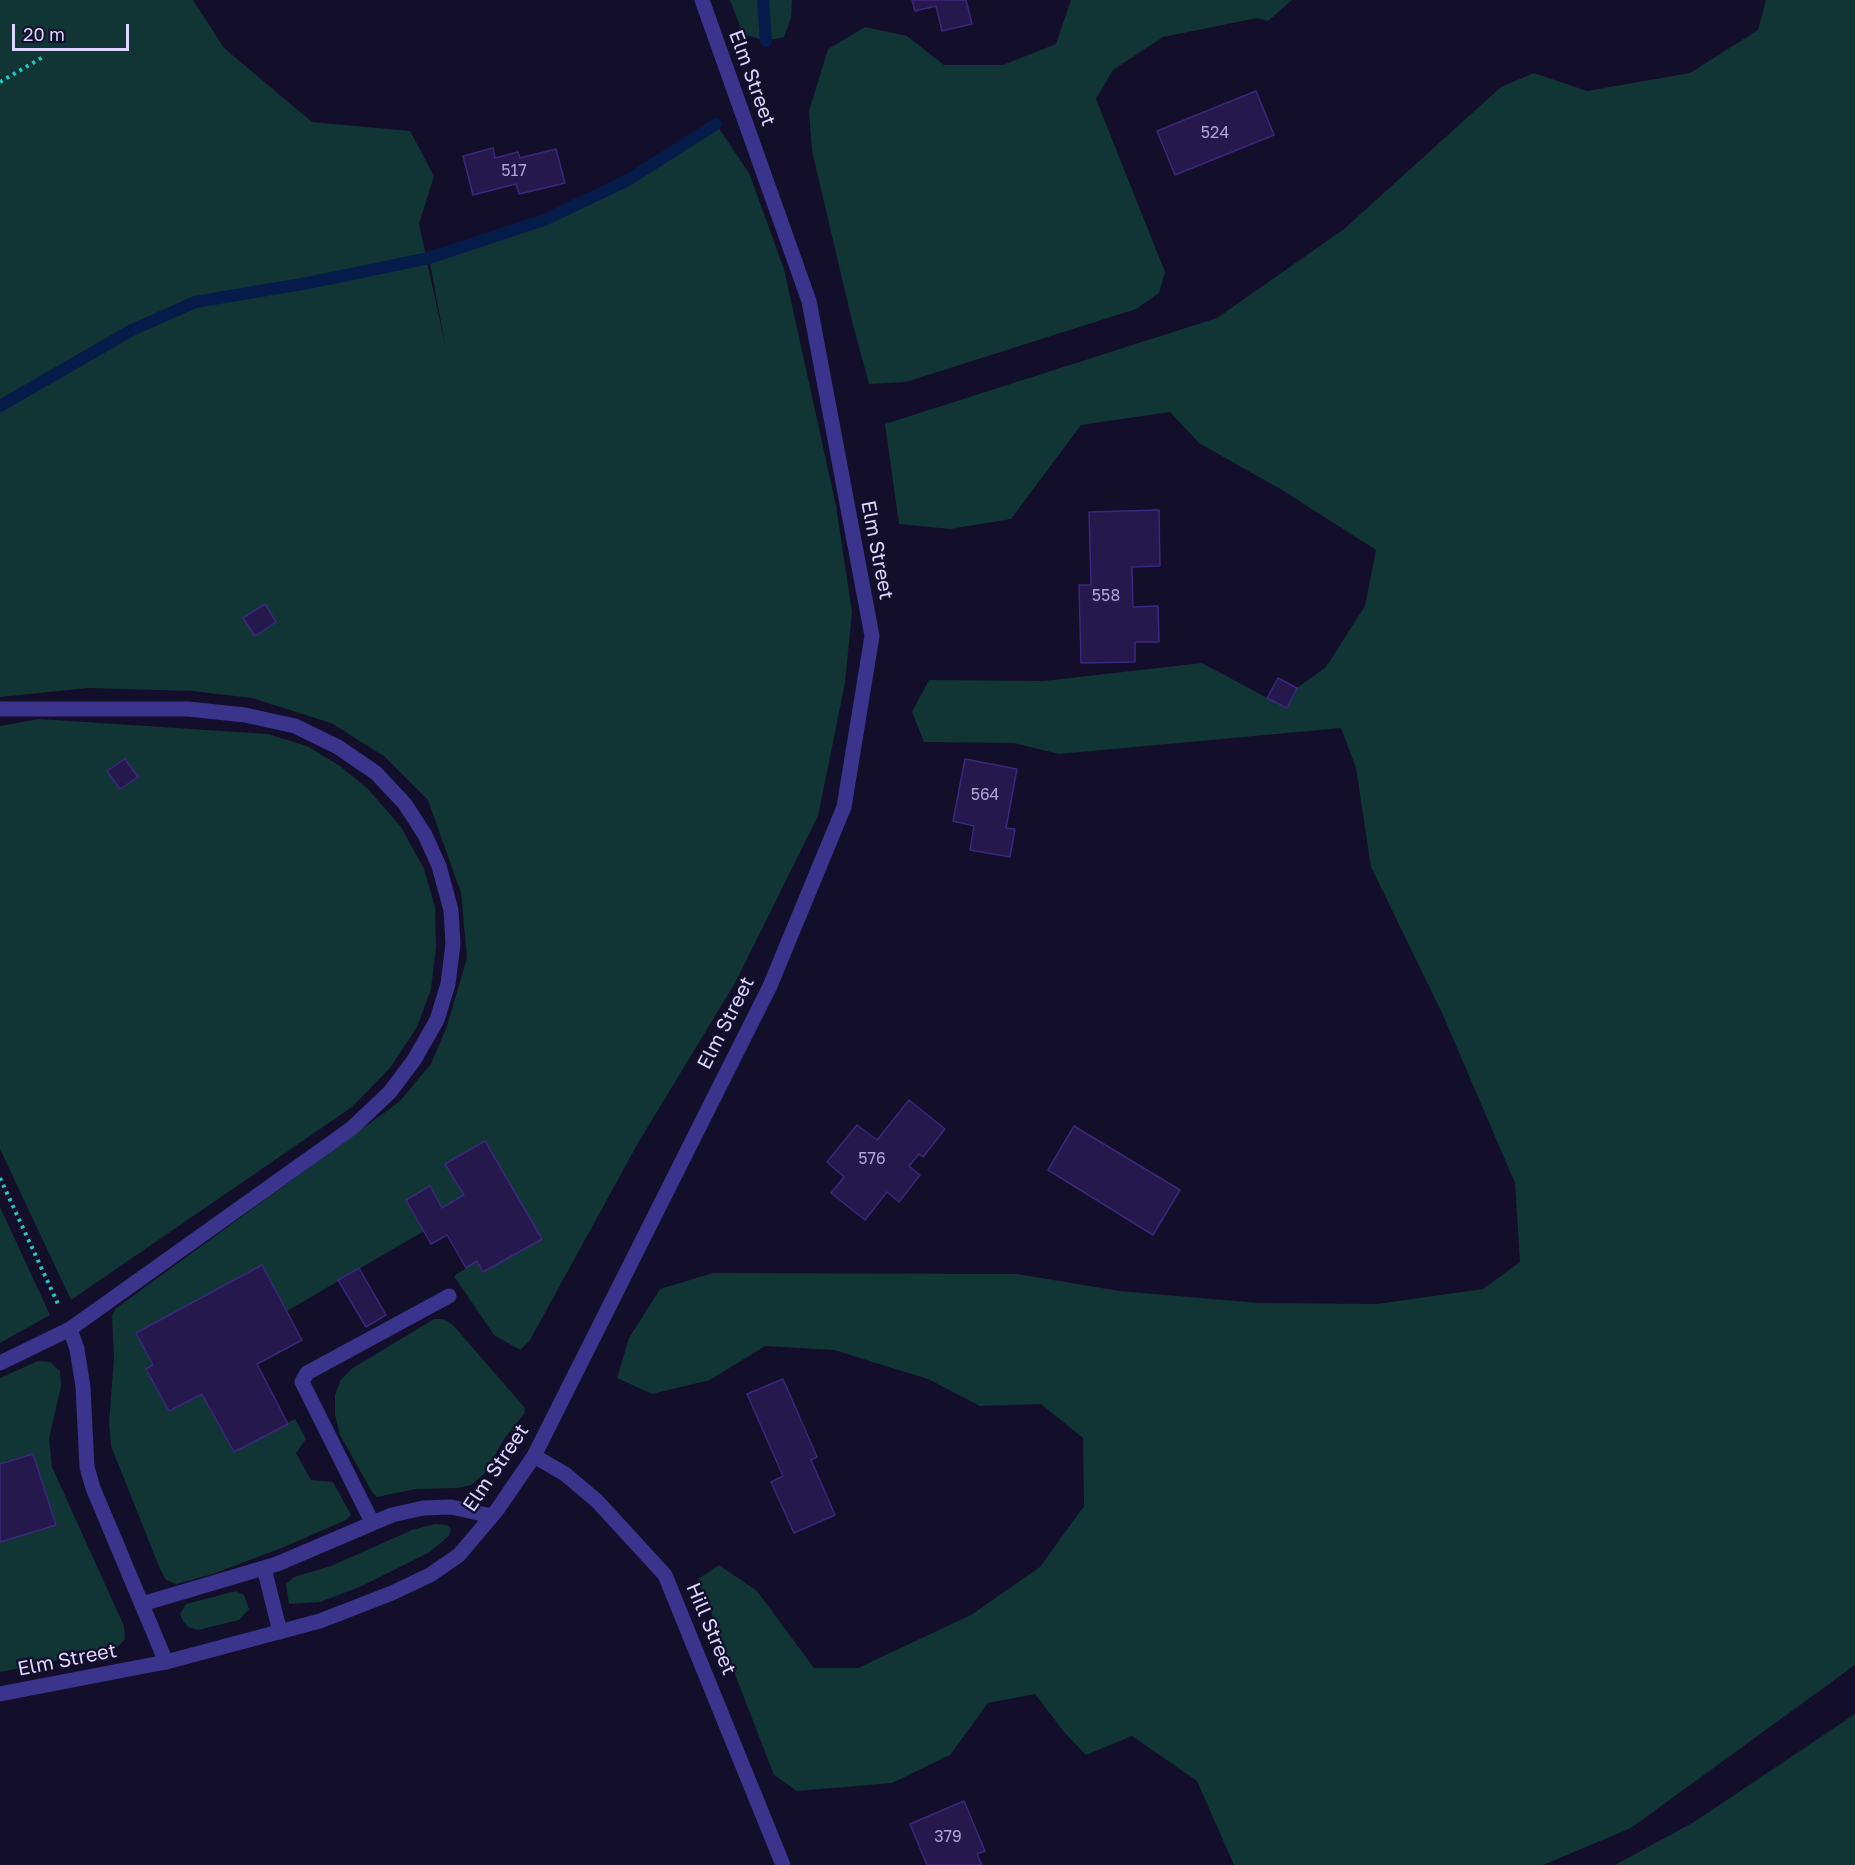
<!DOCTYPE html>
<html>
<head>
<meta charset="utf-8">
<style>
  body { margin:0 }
  #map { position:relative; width:1855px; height:1865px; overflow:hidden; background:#130e2a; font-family:"Golos Text",sans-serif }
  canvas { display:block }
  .scale { position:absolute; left:12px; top:24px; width:117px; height:27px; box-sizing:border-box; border:3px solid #dcd6ff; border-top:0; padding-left:8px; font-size:18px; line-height:21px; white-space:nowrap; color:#dcd6ff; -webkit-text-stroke:4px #130e2a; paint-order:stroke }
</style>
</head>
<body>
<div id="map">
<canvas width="1855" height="1865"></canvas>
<div class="scale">20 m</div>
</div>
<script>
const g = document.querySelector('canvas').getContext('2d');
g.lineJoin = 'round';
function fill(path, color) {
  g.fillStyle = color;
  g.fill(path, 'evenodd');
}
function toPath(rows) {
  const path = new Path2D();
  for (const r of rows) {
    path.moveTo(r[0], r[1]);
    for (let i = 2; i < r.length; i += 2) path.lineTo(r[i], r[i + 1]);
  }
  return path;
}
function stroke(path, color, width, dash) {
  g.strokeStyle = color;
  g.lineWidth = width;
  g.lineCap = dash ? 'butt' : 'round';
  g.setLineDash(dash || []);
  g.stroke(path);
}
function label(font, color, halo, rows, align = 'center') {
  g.font = font + ' "Golos Text",sans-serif';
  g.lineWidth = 4.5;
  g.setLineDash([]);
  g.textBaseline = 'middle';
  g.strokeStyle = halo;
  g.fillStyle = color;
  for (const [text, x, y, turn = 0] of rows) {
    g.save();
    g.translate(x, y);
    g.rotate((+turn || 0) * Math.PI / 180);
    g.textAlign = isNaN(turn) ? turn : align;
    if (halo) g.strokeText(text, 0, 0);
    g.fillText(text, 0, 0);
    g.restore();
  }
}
fill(toPath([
  [0,0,193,0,224,48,312,122,410,131,434,176,419,224,446,349,429,258,544,220,716,124,749,173,784,269,836,506,852,612,845,683,818,816,735,983,638,1143,530,1340,520,1350,494,1335,454,1276,477,1261,483,1272,542,1239,485,1141,446,1164,464,1195,442,1208,430,1187,424,1231,287,1311,262,1265,136,1333,153,1365,146,1369,169,1411,202,1394,234,1452,295,1419,306,1439,296,1453,311,1480,333,1482,351,1515,346,1520,284,1547,213,1574,176,1584,166,1580,160,1569,111,1446,109,1422,114,1359,112,1316,115,1309,399,1102,431,1064,447,1026,467,958,461,893,428,800,384,756,331,723,252,698,192,691,88,688,0,697],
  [730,0,792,0,791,18,784,37,766,41,743,34],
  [1071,0,1292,0,1268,21,1257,18,1163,37,1113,70,1096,99,1165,272,1159,293,1136,309,906,382,869,384,853,325,812,151,809,111,828,49,865,27,907,36,944,65,1003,65,1056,44],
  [1766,0,1855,0,1855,1665,1631,1828,1543,1865,1234,1865,1197,1781,1132,1736,1086,1755,1064,1732,1035,1694,988,1703,950,1755,892,1783,797,1791,774,1775,698,1579,719,1565,757,1591,814,1668,858,1668,971,1615,1040,1567,1084,1506,1083,1438,1041,1404,980,1406,928,1379,834,1350,765,1346,710,1380,652,1394,617,1378,629,1338,660,1289,713,1273,1017,1274,1119,1291,1259,1303,1377,1304,1483,1289,1520,1262,1515,1183,1443,1015,1371,867,1356,768,1341,728,1059,754,1014,743,924,742,912,712,929,680,1044,681,1202,663,1286,708,1297,688,1326,667,1365,606,1376,550,1282,490,1199,443,1170,412,1081,425,1011,519,950,529,899,524,885,424,1217,318,1344,229,1501,87,1534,73,1587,91,1690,73,1758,30],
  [39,719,268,734,307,746,340,766,368,789,401,827,424,869,435,907,436,947,431,989,417,1027,390,1068,352,1107,71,1300,0,1149,0,726],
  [0,1207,50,1315,0,1343],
  [434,1319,443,1319,453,1325,525,1408,524,1414,504,1439,484,1474,471,1485,458,1488,416,1489,377,1497,372,1492,340,1435,335,1415,335,1395,340,1381,351,1369],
  [38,1361,50,1362,60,1371,61,1386,49,1439,52,1467,124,1626,125,1639,117,1648,0,1672,0,1378],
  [435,1524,447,1525,451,1529,449,1536,428,1553,362,1586,320,1602,289,1604,286,1584,294,1577,331,1566,412,1530],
  [236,1591,244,1595,249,1609,239,1620,198,1630,188,1627,183,1621,180,1614,186,1604],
  [1855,1714,1855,1865,1615,1865,1694,1822]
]), '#103534');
stroke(toPath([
  [763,0,766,41],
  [0,406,132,330,195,302,308,283,429,258,544,220,628,180,716,124]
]), '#051c4b', 12);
const building = toPath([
  [912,0,966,0,972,24,942,31,936,6,915,11,912,0],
  [1256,91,1274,135,1175,175,1157,131,1256,91],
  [493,148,495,158,518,152,520,158,556,149,565,183,519,194,516,184,473,195,463,156,493,148],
  [1159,510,1160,566,1132,567,1133,607,1158,606,1159,642,1135,642,1135,662,1081,663,1079,585,1091,585,1089,512,1159,510],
  [265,604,276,622,255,636,243,618,265,604],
  [1278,678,1297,688,1287,708,1267,698,1278,678],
  [125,759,138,777,120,789,107,771,125,759],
  [965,759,1017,769,1006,828,1015,829,1010,857,970,850,974,826,953,821,965,759],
  [909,1100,945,1129,923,1157,919,1154,909,1166,920,1175,899,1202,887,1192,865,1220,831,1193,844,1177,827,1162,857,1125,877,1140,909,1100],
  [1074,1126,1180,1190,1153,1235,1048,1170,1074,1126],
  [485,1141,542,1239,483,1272,477,1261,466,1268,447,1235,431,1244,406,1200,430,1186,442,1208,464,1195,445,1164,485,1141],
  [262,1265,302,1340,257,1364,288,1424,234,1452,202,1394,169,1411,146,1369,153,1365,136,1333,262,1265],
  [359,1268,386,1315,366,1327,338,1280,359,1268],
  [783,1379,817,1457,811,1460,835,1515,794,1533,771,1482,783,1476,747,1394,783,1379],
  [33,1454,56,1525,0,1542,0,1464,33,1454],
  [964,1801,985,1851,977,1854,982,1865,927,1865,910,1824,964,1801]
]);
fill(building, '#24184d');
stroke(building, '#3b277b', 1.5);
stroke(toPath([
  [0,82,43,57],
  [0,1178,58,1304]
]), '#23c6c1', 4, [3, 4.5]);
stroke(toPath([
  [0,709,188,709,245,715,295,726,338,747,376,773,405,804,425,835,439,866,451,910,453,944,448,984,437,1020,414,1060,390,1092,352,1128,70,1329,0,1363],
  [70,1329,77,1349,83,1387,87,1467,93,1488,166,1662],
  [372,1522,302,1382,307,1373,449,1296],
  [264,1568,280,1632],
  [142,1604,277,1564,392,1515,423,1508,451,1507,492,1516]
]), '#3a348d', 15);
stroke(toPath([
  [534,1456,565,1474,597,1501,665,1575,783,1865],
  [0,1694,166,1662,320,1621,392,1593,430,1575,459,1555,497,1510,534,1456,770,986,844,807,872,636,809,301,702,0]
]), '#3a348d', 15);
label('16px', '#aea6d2', null, [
  ["524",1215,133],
  ["517",514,171],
  ["558",1106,596],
  ["564",985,795],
  ["576",872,1159],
  ["379",948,1837]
]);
label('20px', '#dcd6ff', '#130e2a', [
  ["Elm Street",752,78,70],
  ["Elm Street",877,550,79],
  ["Elm Street",726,1023,-63],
  ["Elm Street",496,1468,-56],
  ["Hill Street",711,1629,67],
  ["Elm Street",67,1660,-11]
]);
</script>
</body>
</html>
